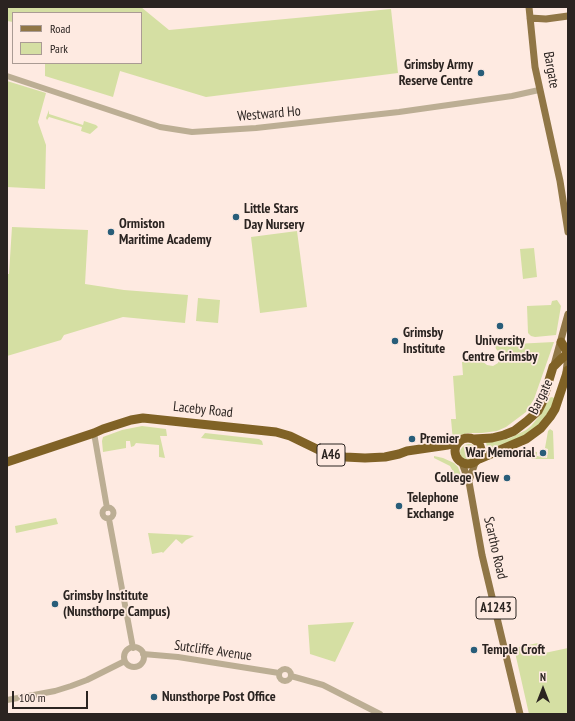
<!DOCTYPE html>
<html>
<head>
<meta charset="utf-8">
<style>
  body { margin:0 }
  #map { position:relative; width:575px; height:721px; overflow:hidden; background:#feeae1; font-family:"PT Sans Narrow",sans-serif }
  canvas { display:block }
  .frame { position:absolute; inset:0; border:8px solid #2b2421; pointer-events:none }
  .legend { position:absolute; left:12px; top:12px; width:130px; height:52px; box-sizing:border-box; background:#feeae1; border:1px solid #aa9b94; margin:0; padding:5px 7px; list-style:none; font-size:12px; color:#2b2421 }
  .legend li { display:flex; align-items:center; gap:8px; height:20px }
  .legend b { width:20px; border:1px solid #aa9b94 }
  .north { position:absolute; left:523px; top:669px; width:40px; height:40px; -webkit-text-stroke:3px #feeae1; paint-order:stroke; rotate:0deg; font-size:11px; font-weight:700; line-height:16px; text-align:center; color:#2b2421 }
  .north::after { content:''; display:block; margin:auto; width:14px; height:18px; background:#2b2421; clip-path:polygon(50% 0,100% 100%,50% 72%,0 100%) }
  .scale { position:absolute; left:12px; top:691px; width:76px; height:18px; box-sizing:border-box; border:2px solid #2b2421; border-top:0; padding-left:5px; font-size:12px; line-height:14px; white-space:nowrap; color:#2b2421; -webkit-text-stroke:3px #feeae1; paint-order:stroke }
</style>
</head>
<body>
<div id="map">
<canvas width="575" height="721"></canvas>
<div class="frame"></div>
<ul class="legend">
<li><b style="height:5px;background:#907646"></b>Road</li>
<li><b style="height:11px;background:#d5dfa3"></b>Park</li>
</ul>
<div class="north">N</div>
<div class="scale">100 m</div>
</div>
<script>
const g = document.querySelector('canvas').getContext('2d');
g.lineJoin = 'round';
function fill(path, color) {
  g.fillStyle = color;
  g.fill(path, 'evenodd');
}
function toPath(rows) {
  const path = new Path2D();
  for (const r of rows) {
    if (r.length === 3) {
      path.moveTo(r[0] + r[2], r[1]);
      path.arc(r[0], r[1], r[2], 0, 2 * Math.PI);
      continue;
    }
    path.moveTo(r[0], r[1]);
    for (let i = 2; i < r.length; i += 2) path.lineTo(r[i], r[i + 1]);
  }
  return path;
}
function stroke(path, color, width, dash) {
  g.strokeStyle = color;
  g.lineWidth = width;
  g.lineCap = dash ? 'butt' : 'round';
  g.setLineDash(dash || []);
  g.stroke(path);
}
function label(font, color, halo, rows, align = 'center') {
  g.font = font + ' "PT Sans Narrow",sans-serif';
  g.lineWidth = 3.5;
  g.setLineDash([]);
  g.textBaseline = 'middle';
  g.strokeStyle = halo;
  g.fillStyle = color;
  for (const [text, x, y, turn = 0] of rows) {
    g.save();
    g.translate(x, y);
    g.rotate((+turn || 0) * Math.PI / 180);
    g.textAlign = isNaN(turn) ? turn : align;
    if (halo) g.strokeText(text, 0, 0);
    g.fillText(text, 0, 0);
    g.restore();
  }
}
fill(toPath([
  [7,7,141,7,169,30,391,9,398,73,206,97,120,71,113,97,45,76,45,63,141,63,141,13,13,13,13,22,7,21],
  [7,81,46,93,38,122,46,145,45,189,7,187],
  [49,110,49,114,83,125,84,121,96,125,98,127,90,134,81,131,82,127,49,117,47,120,46,118],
  [12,227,88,230,85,284,124,290,188,295,185,323,123,317,64,335,61,340,7,356,7,274,9,274],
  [297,231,307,307,260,313,251,237],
  [534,248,537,277,523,279,520,249],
  [198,298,220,300,218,323,196,321],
  [557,300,561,306,556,335,535,337,531,336,528,333,527,306,551,305,552,301],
  [554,342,534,399,526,412,506,427,497,431,482,433,468,433,460,435,453,441,451,419,456,419,453,376,463,375,462,362,482,361,487,365,493,366,498,363,500,357,498,351,496,349,495,345],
  [552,397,556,399,538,429,488,453,486,442,508,439,526,430,531,426,541,414,549,398],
  [142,426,166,429,167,436,160,436,165,458,159,457,159,445,136,443,134,446,131,447,130,441,126,441,126,448,103,452,102,441,103,437,122,430],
  [550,429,553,431,554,459,532,459,523,452,527,450,537,452,537,456,547,458,548,449,545,448,548,431],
  [205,433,259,439,262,441,263,445,201,438],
  [469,453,9],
  [434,456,443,458,454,463,458,467,462,478,456,477,450,466,434,458],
  [56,518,58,524,16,533,15,526],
  [148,533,187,535,194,536,186,540,182,544,176,539,163,553,162,552,152,554],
  [354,622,335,662,310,654,308,625],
  [538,643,540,654,568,648,568,714,529,714,514,648]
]), '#d5dfa3');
stroke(toPath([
  [7,76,160,127,192,132,256,128,399,112,512,96,539,90],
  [94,433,107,508],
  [108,513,5.5],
  [109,519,133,648],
  [134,657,10],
  [143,654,178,657,279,673],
  [285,675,6],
  [291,676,323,685,380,714],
  [7,700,55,691,71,686,87,680,125,661]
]), '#bcae94', 6);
stroke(toPath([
  [529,7,535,67,560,181,568,232],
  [530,18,546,19,568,16],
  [554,365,568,314],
  [566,372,568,356],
  [462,463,469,482,482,555,520,714],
  [469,481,475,463]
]), '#907646', 7);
stroke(toPath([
  [561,342,568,353],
  [468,451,13],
  [474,439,492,438,504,435,514,431,527,421,538,411,542,403,553,367,560,360,568,353],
  [479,459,526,439,541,428,550,417,555,409,568,370],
  [7,462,94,433,103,429,131,420,143,418,276,432,290,436,325,453,345,457,365,458,385,457,399,454,407,451,448,445,459,442]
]), '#806226', 9);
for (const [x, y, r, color] of [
  [481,73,4,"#285d79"],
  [236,217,4,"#285d79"],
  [111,232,4,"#285d79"],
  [500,326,4,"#285d79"],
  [395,341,4,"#285d79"],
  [412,439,4,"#285d79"],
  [543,453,4,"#285d79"],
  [507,478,4,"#285d79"],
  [399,506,4,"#285d79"],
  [55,604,4,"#285d79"],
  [474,650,4,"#285d79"],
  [154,697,4,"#285d79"]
]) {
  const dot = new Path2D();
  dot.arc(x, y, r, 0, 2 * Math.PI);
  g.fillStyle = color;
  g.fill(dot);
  stroke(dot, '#feeae1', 1.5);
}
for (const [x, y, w] of [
  [331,455,28],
  [496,608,40]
]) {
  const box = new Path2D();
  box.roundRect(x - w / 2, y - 11, w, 22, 3);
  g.fillStyle = '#feeae1';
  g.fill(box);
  stroke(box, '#2b2421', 1);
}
label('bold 13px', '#2b2421', null, [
  ["A46",331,455],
  ["A1243",496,608]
]);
label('bold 14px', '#2b2421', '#feeae1', [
  ["Grimsby Army",473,65,"right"],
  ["Reserve Centre",473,81,"right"],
  ["Little Stars",244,209],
  ["Day Nursery",244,225],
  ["Ormiston",119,224],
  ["Maritime Academy",119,240],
  ["Grimsby",403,333],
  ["Institute",403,349],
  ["University",500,341,"center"],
  ["Centre Grimsby",500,357,"center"],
  ["Premier",420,439],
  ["War Memorial",535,453,"right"],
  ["College View",499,478,"right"],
  ["Telephone",407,498],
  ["Exchange",407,514],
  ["Grimsby Institute",63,596],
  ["(Nunsthorpe Campus)",63,612],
  ["Temple Croft",482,650],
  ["Nunsthorpe Post Office",162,697]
], 'left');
label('14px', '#2b2421', '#feeae1', [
  ["Bargate",551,70,80],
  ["Westward Ho",269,114,-5],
  ["Bargate",541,397,-64],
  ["Laceby Road",203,410,6],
  ["Scartho Road",495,548,77],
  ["Sutcliffe Avenue",213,651,8]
]);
</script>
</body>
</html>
